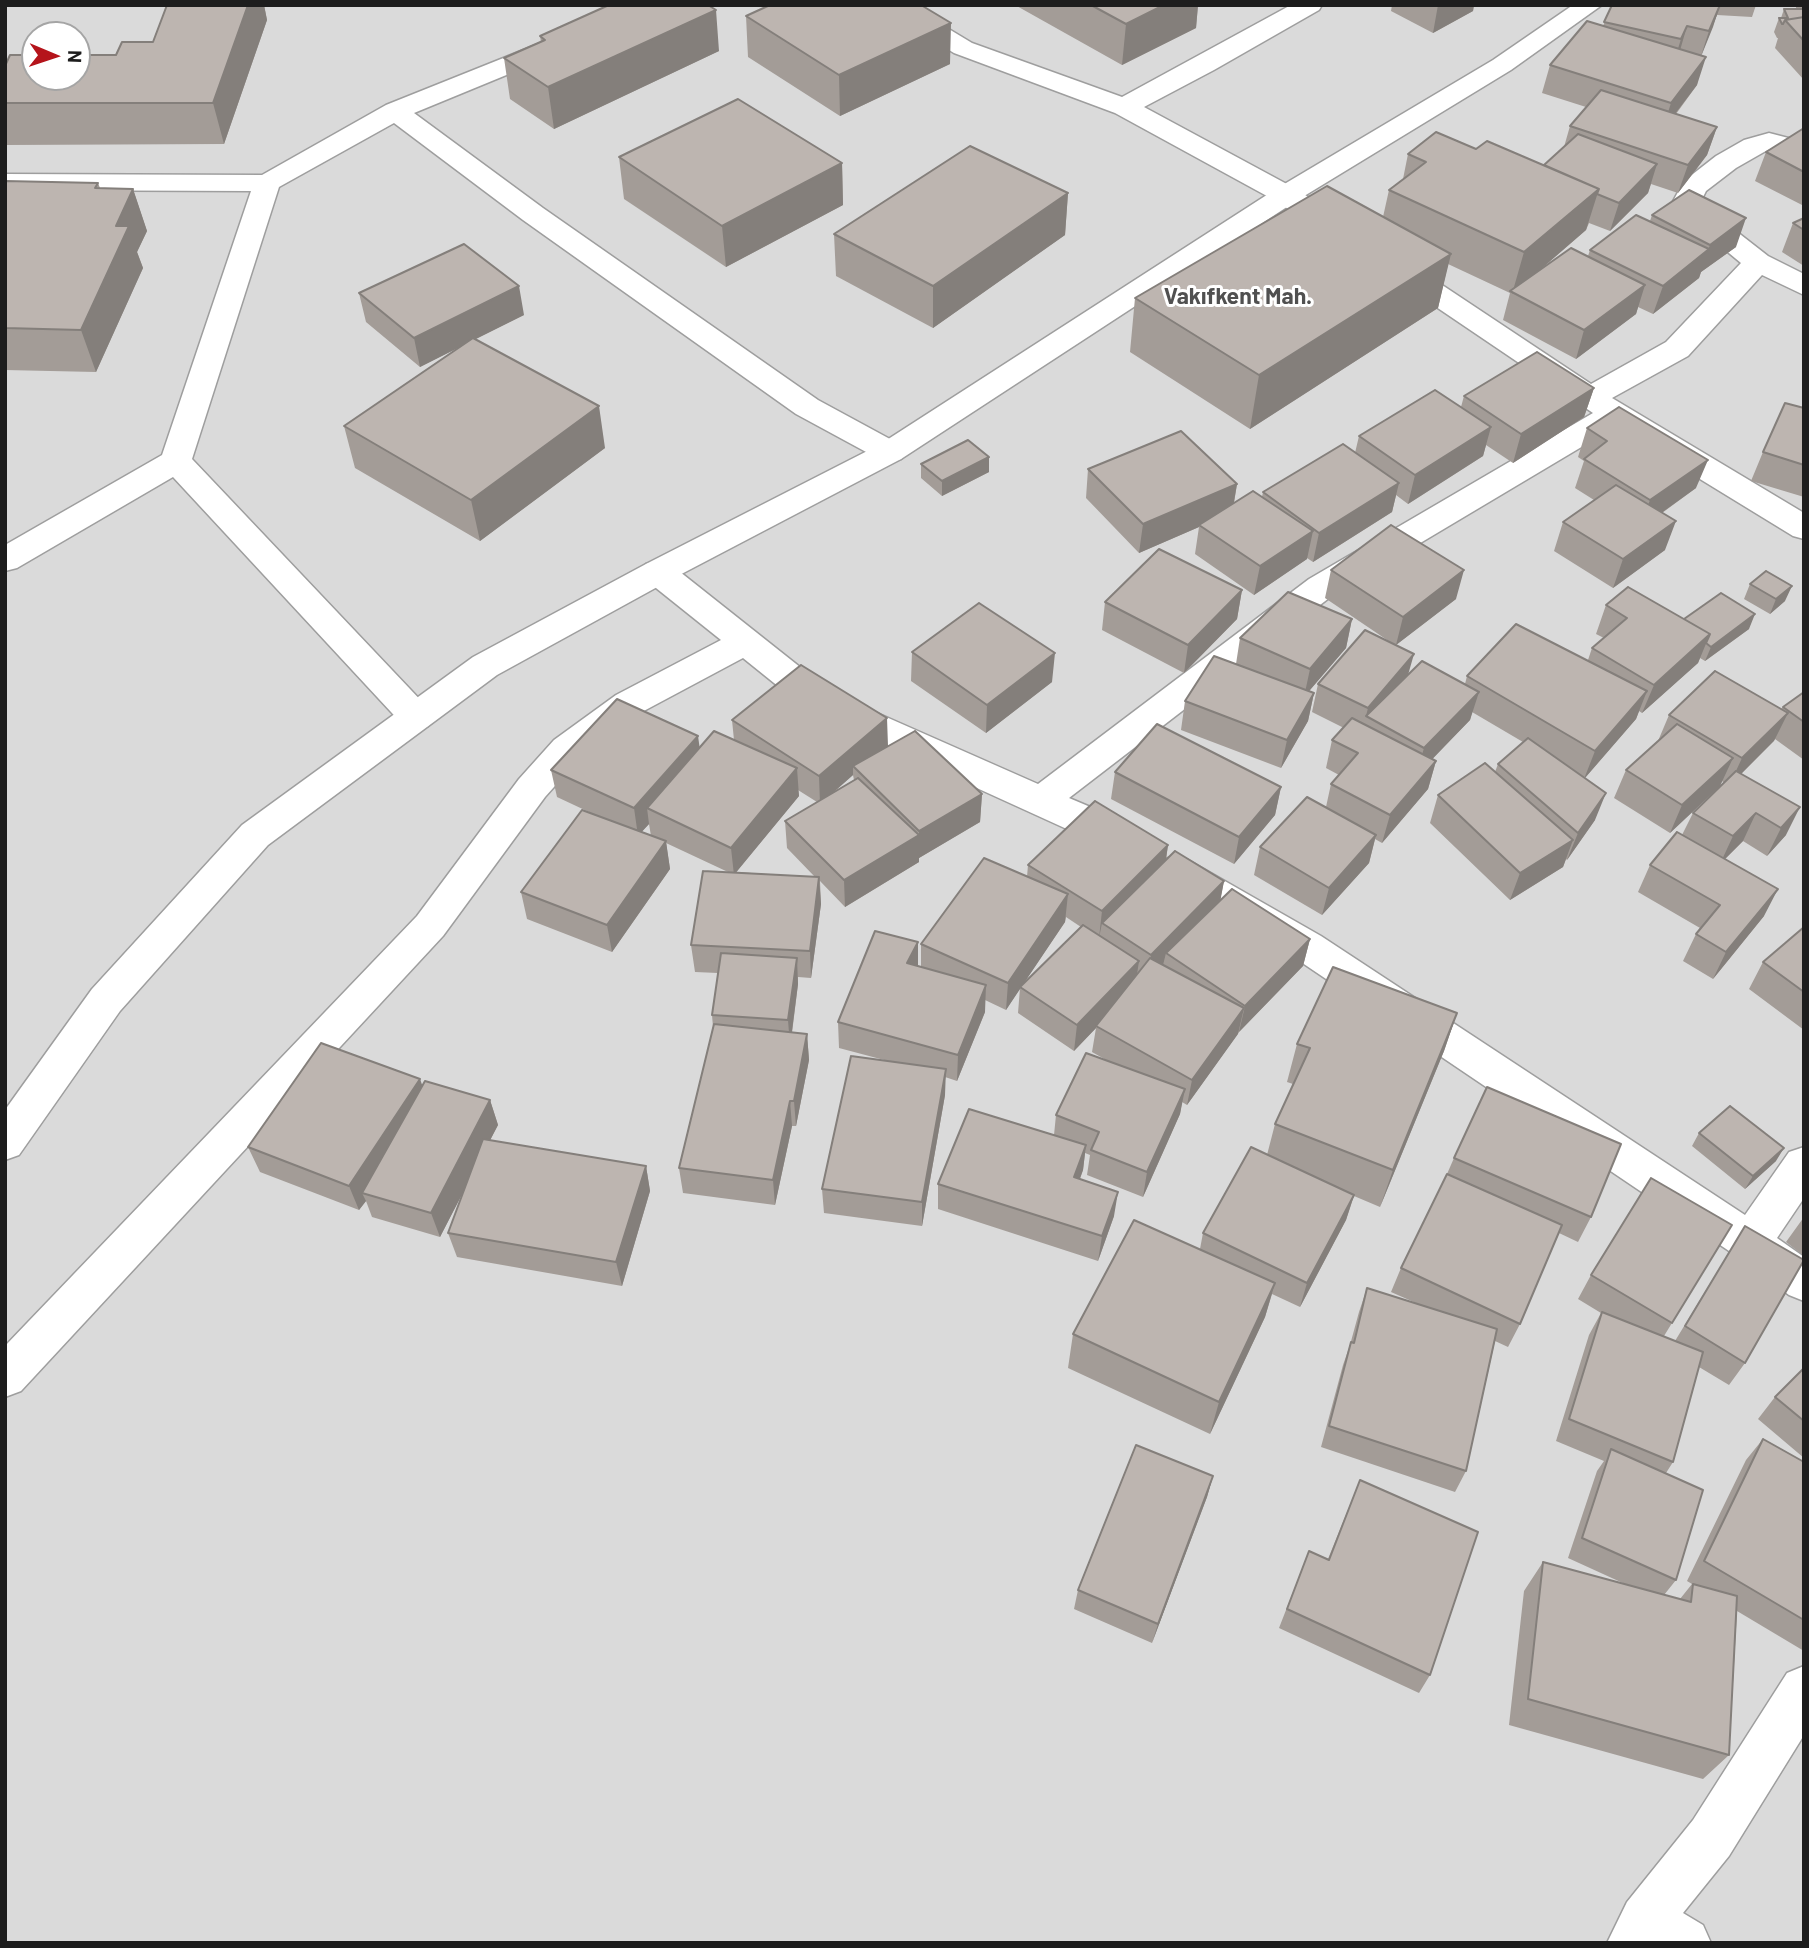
<!DOCTYPE html>
<html>
<head>
<meta charset="utf-8">
<style>
  body { margin:0 }
  #map { position:relative; width:1809px; height:1948px; overflow:hidden; background:#ede9e3; font-family:Barlow,sans-serif }
  canvas { display:block }
  .frame { position:absolute; inset:0; border:7px solid #1d1d1d; pointer-events:none }
  .north { position:absolute; left:21px; top:21px; width:70px; height:70px; box-sizing:border-box; background:#fff; border:2px solid #a5a5a5; border-radius:50%; rotate:92deg; font-size:19px; font-weight:700; line-height:28px; text-align:center; color:#1d1d1d }
  .north::after { content:''; display:block; margin:auto; width:24px; height:32px; background:#b5141b; clip-path:polygon(50% 0,100% 100%,50% 72%,0 100%) }
</style>
</head>
<body>
<div id="map">
<canvas width="1809" height="1948"></canvas>
<div class="frame"></div>
<div class="north">N</div>
</div>
<script>
const g = document.querySelector('canvas').getContext('2d');
g.lineJoin = 'round';
function fill(path, color) {
  g.fillStyle = color;
  g.fill(path, 'evenodd');
}
function toPath(rows) {
  const path = new Path2D();
  for (const r of rows) {
    path.moveTo(r[0], r[1]);
    for (let i = 2; i < r.length; i += 2) path.lineTo(r[i], r[i + 1]);
  }
  return path;
}
function stroke(path, color, width, dash) {
  g.strokeStyle = color;
  g.lineWidth = width;
  g.lineCap = dash ? 'butt' : 'round';
  g.setLineDash(dash || []);
  g.stroke(path);
}
function label(font, color, halo, rows, align = 'center') {
  g.font = font + ' Barlow,sans-serif';
  g.lineWidth = 6;
  g.setLineDash([]);
  g.textBaseline = 'middle';
  g.strokeStyle = halo;
  g.fillStyle = color;
  for (const [text, x, y, turn = 0] of rows) {
    g.save();
    g.translate(x, y);
    g.rotate((+turn || 0) * Math.PI / 180);
    g.textAlign = isNaN(turn) ? turn : align;
    if (halo) g.strokeText(text, 0, 0);
    g.fillText(text, 0, 0);
    g.restore();
  }
}
fill(toPath([
  [5,5,1804,5,1804,1943,5,1943],
  [35,35,77,35,77,77,35,77]
]), '#dadada');
const minor = toPath([
  [624,5,656,5,653,10,589,41,414,113,543,208,818,400,901,445,906,452,901,459,890,462,879,459,796,414,523,220,394,123,279,187,192,459,428,708,433,717,428,726,416,730,404,726,173,477,17,568,5,571,5,545,162,455,251,191,5,190,5,174,262,175,386,105,571,31,624,5],
  [879,5,909,5,972,43,1122,97,1291,5,1322,5,1319,10,1214,70,1144,107,1296,189,1352,226,1356,232,1352,238,1342,240,1332,238,1276,201,1115,113,954,53,882,10,879,5],
  [1769,133,1804,142,1804,158,1770,149,1764,152,1736,168,1706,191,1700,203,1768,256,1804,274,1804,295,1762,275,1688,356,1612,398,1804,513,1804,539,1793,536,1615,427,1333,595,1069,798,1114,817,1139,832,1144,842,1139,852,1126,856,810,712,743,658,640,713,580,758,545,797,443,936,21,1391,5,1397,5,1346,417,916,519,779,554,740,616,695,721,640,646,580,642,572,646,564,658,561,670,564,834,694,1038,784,1309,579,1593,413,1386,273,1382,267,1386,261,1396,258,1406,261,1591,384,1666,342,1741,263,1671,205,1684,181,1716,156,1744,140,1769,133],
  [1175,856,1188,860,1321,936,1745,1215,1789,1152,1804,1147,1804,1198,1777,1238,1804,1257,1804,1301,1789,1295,1735,1255,1295,958,1162,880,1156,870,1162,860,1175,856],
  [1804,1666,1804,1735,1729,1856,1683,1913,1703,1925,1711,1943,1607,1943,1627,1902,1693,1820,1787,1673,1804,1666]
]);
const tertiary = toPath([
  [1573,5,1602,5,1511,70,1296,201,901,459,670,580,497,675,268,845,120,1011,19,1155,5,1160,5,1110,92,989,242,825,473,657,646,564,879,445,1276,189,1493,60,1573,5]
]);
stroke(minor, '#9e9e9e', 3);
stroke(tertiary, '#9e9e9e', 3);
fill(minor, '#fff');
fill(tertiary, '#fff');
fill(toPath([
  [167,5,264,5,267,20,224,144,5,145,5,66,116,55,153,42],
  [1015,5,1198,5,1196,28,1122,65],
  [1392,5,1474,5,1473,11,1433,33,1391,11],
  [1612,5,1756,5,1752,17,1717,15,1701,56,1697,85,1676,114,1717,127,1707,155,1678,193,1651,184,1648,193,1610,231,1589,223,1586,230,1540,270,1588,256,1590,250,1650,221,1652,215,1736,247,1701,272,1699,278,1653,314,1638,307,1636,314,1576,359,1503,320,1510,293,1448,264,1438,308,1250,429,1130,352,1135,298,1383,217,1389,190,1403,179,1408,154,1476,149,1544,165,1564,147,1570,126,1586,107,1542,93,1550,65,1603,26],
  [1796,5,1804,5,1804,80,1775,48,1778,38,1777,38,1774,32,1779,18,1781,18,1784,9,1796,9],
  [746,16,950,64,840,116,748,57],
  [540,36,719,51,554,129,510,99,504,58,541,42],
  [1804,128,1804,206,1755,181,1766,152],
  [619,157,842,163,843,205,726,267,624,199],
  [5,181,98,183,100,188,133,189,147,231,137,252,143,268,96,372,5,370],
  [1068,193,1065,235,933,328,836,276,834,234],
  [1804,218,1804,266,1782,252,1793,223],
  [359,293,524,315,475,339,605,448,480,541,355,468,344,426,461,346,420,367,366,322],
  [1594,388,1584,417,1513,463,1486,445,1483,456,1408,504,1396,495,1392,512,1313,562,1307,558,1307,559,1254,595,1195,554,1199,527,1139,553,1086,498,1088,469,1237,484,1234,503,1262,497,1263,492,1355,453,1359,436,1461,407,1464,396],
  [1804,408,1804,497,1751,481,1763,452],
  [1587,428,1696,488,1662,513,1665,550,1613,588,1554,551,1563,522,1594,500,1575,488,1584,461,1578,457],
  [921,464,989,472,942,496,921,478],
  [1331,570,1456,599,1396,645,1408,675,1465,684,1467,676,1588,660,1592,648,1604,638,1596,634,1606,605,1684,619,1749,629,1705,661,1700,658,1698,663,1642,713,1639,711,1636,719,1585,778,1595,820,1567,860,1566,859,1563,867,1510,900,1430,823,1438,795,1495,772,1498,764,1523,742,1472,712,1470,720,1432,759,1436,761,1428,789,1382,843,1375,839,1369,863,1322,915,1254,875,1260,847,1326,807,1331,784,1339,775,1326,768,1332,740,1344,728,1312,712,1318,684,1393,644,1325,598],
  [1750,584,1785,601,1770,614,1744,599],
  [1242,590,1237,619,1184,673,1102,630,1105,602],
  [1352,619,1346,648,1309,691,1314,693,1308,721,1281,768,1181,730,1185,701,1236,664,1240,638],
  [912,652,1052,682,986,733,911,681],
  [1804,692,1804,760,1775,739,1741,774,1786,835,1767,856,1743,841,1725,859,1764,916,1713,979,1683,961,1696,934,1700,928,1638,892,1650,865,1682,835,1693,813,1724,783,1722,781,1720,786,1670,833,1614,798,1626,770,1658,741,1669,715,1781,709,1783,707],
  [732,720,888,746,885,748,982,794,980,822,919,858,919,862,845,907,820,881,821,904,811,978,798,977,798,984,792,1033,807,1034,809,1060,796,1126,792,1126,775,1205,683,1193,679,1168,713,1027,712,1015,718,973,695,972,691,945,728,872,666,843,670,869,612,952,527,919,521,892,589,812,557,797,551,770,700,748,734,740],
  [853,775,854,780,835,791],
  [798,790,817,802,785,821,787,848,815,877,736,872,799,796],
  [649,824,651,836,641,832],
  [1115,772,1281,787,1275,815,1234,864,1111,799],
  [1168,845,1166,860,1224,881,1220,900,1310,939,1303,966,1239,1032,1187,1105,1182,1102,1180,1114,1143,1197,1087,1175,1090,1155,1085,1153,1083,1170,1080,1179,1114,1216,1098,1261,938,1209,938,1184,1054,1135,1056,1115,1108,1061,1092,1052,1096,1028,1074,1051,1018,1013,1020,988,1006,1010,985,1000,985,1012,957,1081,945,1077,945,1095,922,1226,824,1213,822,1189,888,1061,839,1048,838,1022,918,942,918,966,921,967,921,944,1027,877,1028,865],
  [1066,917,1081,927,1023,984,1065,922],
  [1804,927,1804,1030,1749,989,1763,962],
  [1457,1013,1444,1051,1380,1207,1354,1196,1346,1220,1300,1307,1272,1294,1265,1317,1210,1434,1068,1368,1073,1334,1200,1249,1203,1233,1267,1155,1275,1124,1293,1084,1287,1082,1297,1044],
  [422,1085,490,1100,498,1125,490,1140,646,1166,650,1191,622,1286,457,1257,448,1233,464,1190,440,1237,372,1217,366,1201,359,1210,260,1172,248,1147],
  [1699,1133,1776,1161,1745,1189,1692,1146],
  [1454,1158,1591,1217,1578,1242,1559,1233,1520,1324,1508,1347,1495,1341,1466,1471,1455,1492,1321,1447,1343,1365,1350,1345,1359,1312,1367,1288,1416,1303,1391,1292,1401,1268,1447,1174],
  [1804,1217,1804,1256,1786,1242],
  [1732,1225,1664,1336,1675,1341,1745,1226,1745,1363,1729,1385,1699,1367,1673,1462,1666,1473,1676,1580,1664,1595,1680,1599,1692,1584,1687,1581,1746,1460,1763,1439,1804,1462,1804,1651,1737,1611,1729,1755,1703,1779,1509,1725,1524,1591,1543,1562,1625,1584,1568,1558,1597,1471,1604,1461,1556,1441,1589,1335,1601,1313,1578,1299,1591,1275],
  [1804,1368,1804,1458,1758,1419,1775,1397],
  [1213,1476,1207,1497,1152,1643,1074,1609,1078,1590],
  [1360,1480,1430,1675,1419,1693,1279,1628,1309,1551,1328,1559]
]), '#a39c97');
fill(toPath([
  [248,5,264,5,267,20,224,144,213,103],
  [1164,5,1198,5,1196,28,1122,65,1126,24],
  [1438,5,1474,5,1473,11,1433,33],
  [1720,5,1713,27,1700,59,1709,31],
  [716,10,719,51,554,129,548,87],
  [951,23,950,64,840,116,839,75],
  [1687,26,1679,54,1672,68,1681,39],
  [1706,57,1697,85,1662,131,1671,103],
  [1717,127,1707,155,1678,193,1688,165],
  [842,163,843,205,726,267,722,226],
  [1657,164,1648,193,1610,231,1619,203],
  [133,189,147,231,137,252,143,268,96,372,81,330,116,226],
  [1599,189,1586,230,1512,294,1524,252],
  [1068,193,1065,235,933,328,933,286],
  [1746,218,1736,247,1701,272,1699,278,1653,314,1663,286,1708,250,1710,245],
  [1451,254,1438,308,1250,429,1259,375],
  [1645,285,1636,314,1576,359,1584,330],
  [519,286,524,315,420,367,414,338],
  [1594,388,1584,417,1513,463,1521,434],
  [599,406,605,448,480,541,471,500],
  [1491,427,1483,456,1408,504,1415,475],
  [989,457,989,472,942,496,942,481],
  [1708,460,1696,488,1639,529,1650,500],
  [1399,483,1392,512,1313,562,1319,533],
  [1237,484,1232,513,1199,525,1199,527,1139,553,1143,524],
  [1676,521,1665,550,1613,588,1623,559],
  [1313,531,1307,559,1254,595,1260,566],
  [1464,570,1456,599,1396,645,1403,617],
  [1792,586,1785,601,1770,614,1776,599],
  [1242,590,1237,619,1184,673,1188,645],
  [1755,614,1749,629,1705,661,1711,647],
  [1352,619,1346,648,1304,697,1310,669],
  [1710,634,1698,663,1642,713,1654,685],
  [1055,653,1052,682,986,733,987,705],
  [1414,654,1406,682,1366,716,1361,736,1368,708],
  [1647,691,1636,719,1584,779,1595,751],
  [1479,692,1470,720,1416,776,1424,748],
  [1314,693,1308,721,1281,768,1287,740],
  [1788,713,1774,741,1729,786,1742,758],
  [887,718,888,746,858,771,853,766,853,775,820,804,819,776],
  [698,736,702,764,647,808,649,824,638,836,634,808],
  [1733,758,1720,786,1670,833,1682,805],
  [1436,761,1428,789,1382,843,1390,815],
  [797,768,799,796,734,875,731,848],
  [1281,787,1275,815,1234,864,1239,837],
  [1606,793,1595,820,1567,860,1578,833],
  [982,794,980,822,919,858,919,831],
  [1800,807,1786,835,1767,856,1781,828],
  [1756,813,1743,841,1720,864,1733,836],
  [919,835,919,862,845,907,844,880],
  [1376,835,1369,863,1322,915,1329,888],
  [1573,840,1563,867,1510,900,1520,873],
  [666,841,670,869,612,952,607,925],
  [1168,845,1164,872,1102,923,1099,938,1102,911],
  [819,877,821,904,811,978,810,951],
  [1224,881,1219,908,1166,953,1163,965,1147,982,1151,955],
  [1778,889,1764,916,1713,979,1726,952],
  [1068,894,1065,922,1006,1010,1008,983],
  [1310,939,1303,966,1239,1032,1245,1006],
  [918,942,918,969,907,963],
  [797,958,798,984,790,1046,788,1020],
  [1139,961,1135,988,1096,1026,1096,1028,1074,1051,1077,1025],
  [986,985,985,1012,957,1081,958,1055],
  [1244,1008,1238,1034,1187,1105,1192,1080],
  [1457,1013,1444,1051,1380,1207,1393,1170],
  [807,1034,809,1060,796,1126,794,1101],
  [946,1069,945,1095,922,1226,922,1202],
  [420,1079,429,1104,362,1193,366,1201,359,1210,349,1186],
  [1185,1089,1180,1114,1143,1197,1147,1172],
  [490,1100,498,1125,440,1237,431,1213],
  [790,1101,792,1126,775,1205,773,1180],
  [1086,1145,1083,1170,1071,1202,1074,1177],
  [1784,1148,1776,1161,1745,1189,1753,1176],
  [646,1166,650,1191,622,1286,616,1262],
  [1118,1192,1114,1216,1098,1261,1102,1236],
  [1354,1195,1346,1220,1300,1307,1307,1283],
  [1275,1283,1265,1317,1210,1434,1219,1402],
  [1213,1476,1207,1497,1152,1643,1158,1624]
]), '#847f7b');
const building = toPath([
  [167,5,248,5,213,103,5,103,5,66,10,55,35,55,35,77,77,77,77,55,116,55,122,42,153,42,167,5],
  [609,5,708,5,716,10,548,87,504,58,545,40,540,36,609,5],
  [770,5,921,5,951,23,839,75,746,16,770,5],
  [1091,5,1164,5,1126,24,1091,5],
  [1612,5,1720,5,1709,31,1687,26,1681,39,1604,22,1612,5],
  [1784,9,1804,9,1804,17,1785,20,1783,24,1782,24,1779,18,1788,18,1784,9],
  [1804,17,1804,41,1785,20,1804,17],
  [1587,21,1706,57,1671,103,1550,65,1587,21],
  [1601,90,1717,127,1688,165,1570,126,1601,90],
  [738,99,842,163,722,226,619,157,738,99],
  [1804,128,1804,172,1766,152,1804,128],
  [1436,132,1476,149,1487,141,1599,189,1524,252,1389,190,1426,162,1408,154,1436,132],
  [1578,134,1657,164,1619,203,1597,194,1599,189,1544,165,1578,134],
  [970,146,1068,193,933,286,834,234,970,146],
  [5,181,98,183,95,188,133,189,116,226,129,226,81,330,5,328,5,181],
  [1327,186,1451,254,1259,375,1135,298,1327,186],
  [1689,190,1746,218,1710,245,1652,215,1689,190],
  [1636,215,1709,249,1663,286,1590,250,1636,215],
  [1804,218,1804,230,1793,223,1804,218],
  [464,244,519,286,414,338,359,293,464,244],
  [1571,248,1645,285,1584,330,1510,291,1571,248],
  [473,338,599,406,471,500,344,426,473,338],
  [1537,352,1594,388,1521,434,1464,396,1537,352],
  [1435,390,1491,427,1415,475,1359,436,1435,390],
  [1785,403,1804,408,1804,465,1763,452,1785,403],
  [1619,407,1708,460,1650,500,1584,459,1607,441,1587,428,1619,407],
  [1181,431,1237,484,1143,524,1088,469,1181,431],
  [968,440,989,457,942,481,921,464,968,440],
  [1343,444,1399,483,1319,533,1263,492,1343,444],
  [1616,485,1676,521,1623,559,1563,522,1616,485],
  [1253,491,1313,531,1260,566,1199,525,1253,491],
  [1391,525,1464,570,1403,617,1331,570,1391,525],
  [1159,549,1242,590,1188,645,1105,602,1159,549],
  [1766,571,1792,586,1776,599,1750,584,1766,571],
  [1628,587,1710,634,1654,685,1592,648,1627,618,1606,605,1628,587],
  [1288,592,1352,619,1310,669,1240,638,1288,592],
  [1721,593,1755,614,1711,647,1706,643,1710,634,1684,619,1721,593],
  [979,603,1055,653,987,705,912,652,979,603],
  [1516,624,1647,691,1595,751,1467,676,1516,624],
  [1365,630,1414,654,1368,708,1318,684,1365,630],
  [1214,656,1314,693,1287,740,1185,701,1214,656],
  [1422,661,1479,692,1424,748,1366,716,1422,661],
  [801,665,887,718,819,776,732,720,801,665],
  [1715,671,1788,713,1742,758,1669,715,1715,671],
  [1804,692,1804,722,1783,707,1804,692],
  [617,699,698,736,634,808,551,770,617,699],
  [1352,718,1436,761,1390,815,1331,784,1358,753,1332,740,1352,718],
  [1157,724,1281,787,1239,837,1115,772,1157,724],
  [1677,724,1733,758,1682,805,1626,770,1677,724],
  [714,731,797,768,731,848,647,808,714,731],
  [915,731,982,794,919,831,853,766,915,731],
  [1528,738,1606,793,1578,833,1498,764,1528,738],
  [1485,763,1573,840,1520,873,1438,795,1485,763],
  [1736,771,1800,807,1781,828,1756,813,1733,836,1693,813,1736,771],
  [858,778,919,835,844,880,785,821,858,778],
  [1307,797,1376,835,1329,888,1260,847,1307,797],
  [1095,801,1168,845,1102,911,1028,865,1095,801],
  [582,810,666,841,607,925,521,892,582,810],
  [1677,832,1778,889,1726,952,1696,934,1720,905,1650,865,1677,832],
  [1175,851,1224,881,1151,955,1102,923,1175,851],
  [984,858,1068,894,1008,983,921,944,984,858],
  [703,871,819,877,810,951,691,945,703,871],
  [1232,889,1310,939,1245,1006,1166,953,1232,889],
  [1083,925,1139,961,1077,1025,1020,987,1083,925],
  [1804,927,1804,992,1763,962,1804,927],
  [875,931,918,942,907,963,986,985,958,1055,838,1022,875,931],
  [721,953,797,958,788,1020,712,1015,721,953],
  [1150,958,1244,1008,1192,1080,1096,1026,1150,958],
  [1333,967,1457,1013,1393,1170,1275,1124,1310,1048,1297,1044,1333,967],
  [714,1024,807,1034,794,1101,790,1101,773,1180,679,1168,714,1024],
  [321,1043,420,1079,349,1186,248,1147,321,1043],
  [1086,1053,1185,1089,1147,1172,1091,1150,1099,1132,1056,1115,1086,1053],
  [851,1056,946,1069,922,1202,822,1189,851,1056],
  [425,1081,490,1100,431,1213,362,1193,425,1081],
  [1487,1087,1621,1144,1591,1217,1454,1158,1487,1087],
  [1730,1106,1784,1148,1753,1176,1699,1133,1730,1106],
  [969,1109,1086,1145,1074,1177,1118,1192,1102,1236,938,1184,969,1109],
  [483,1139,646,1166,616,1262,448,1233,483,1139],
  [1251,1147,1354,1195,1307,1283,1203,1233,1251,1147],
  [1447,1174,1562,1225,1520,1324,1401,1268,1447,1174],
  [1651,1178,1732,1225,1672,1323,1591,1275,1651,1178],
  [1134,1220,1275,1283,1219,1402,1073,1334,1134,1220],
  [1745,1226,1804,1260,1745,1363,1685,1326,1745,1226],
  [1367,1288,1497,1329,1466,1471,1329,1426,1351,1342,1354,1343,1367,1288],
  [1602,1312,1703,1352,1673,1462,1569,1419,1602,1312],
  [1804,1368,1804,1421,1775,1397,1804,1368],
  [1763,1439,1804,1462,1804,1620,1704,1561,1763,1439],
  [1136,1445,1213,1476,1158,1624,1078,1590,1136,1445],
  [1611,1449,1703,1490,1676,1580,1582,1538,1611,1449],
  [1360,1480,1478,1532,1430,1675,1287,1609,1309,1551,1329,1560,1360,1480],
  [1543,1562,1691,1602,1693,1584,1737,1596,1729,1755,1528,1699,1543,1562]
]);
fill(building, '#bdb5b0');
stroke(building, '#847f7b', 2);
label('bold 23px', '#505050', '#fff', [
  ["Vakıfkent Mah.",1238,296]
]);
</script>
</body>
</html>
